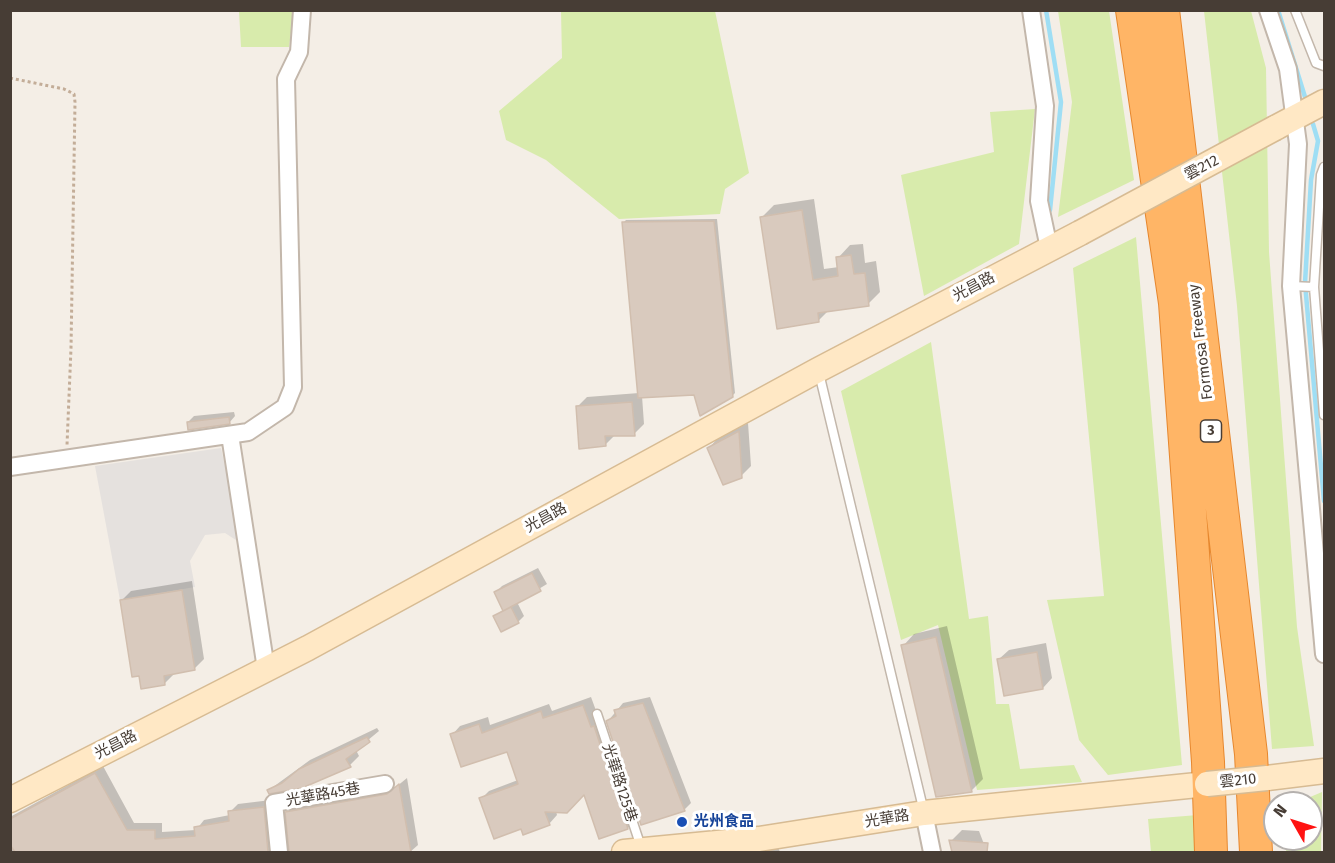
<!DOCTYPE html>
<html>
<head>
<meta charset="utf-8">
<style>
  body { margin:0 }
  #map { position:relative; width:1335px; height:863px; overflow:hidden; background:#f4eee6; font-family:"Fira Sans",sans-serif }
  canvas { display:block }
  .frame { position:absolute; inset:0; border:12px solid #473d35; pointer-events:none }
  .north { position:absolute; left:1263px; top:791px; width:60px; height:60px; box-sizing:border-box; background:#fff; border:2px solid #b5b1ae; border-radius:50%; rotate:309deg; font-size:16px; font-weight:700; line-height:24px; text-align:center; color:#473d35 }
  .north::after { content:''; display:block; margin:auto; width:21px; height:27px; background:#ff1312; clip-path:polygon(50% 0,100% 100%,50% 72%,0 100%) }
</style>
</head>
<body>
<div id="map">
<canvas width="1335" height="863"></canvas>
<div class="frame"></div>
<div class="north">N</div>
</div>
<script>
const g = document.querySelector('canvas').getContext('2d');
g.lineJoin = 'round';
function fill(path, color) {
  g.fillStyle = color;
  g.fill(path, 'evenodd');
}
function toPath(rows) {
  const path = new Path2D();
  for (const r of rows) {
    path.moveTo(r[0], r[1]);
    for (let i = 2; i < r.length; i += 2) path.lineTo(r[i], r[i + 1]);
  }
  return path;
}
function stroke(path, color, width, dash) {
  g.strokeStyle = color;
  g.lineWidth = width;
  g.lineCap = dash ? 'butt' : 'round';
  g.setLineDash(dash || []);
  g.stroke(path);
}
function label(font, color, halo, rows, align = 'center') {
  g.font = font + ' "Fira Sans","Noto Sans TC",sans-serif';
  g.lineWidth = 6;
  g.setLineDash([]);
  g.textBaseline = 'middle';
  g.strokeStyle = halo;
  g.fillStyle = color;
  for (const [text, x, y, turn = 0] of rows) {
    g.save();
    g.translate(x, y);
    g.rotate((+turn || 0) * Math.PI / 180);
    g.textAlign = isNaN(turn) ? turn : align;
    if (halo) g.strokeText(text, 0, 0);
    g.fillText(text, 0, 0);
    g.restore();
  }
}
fill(toPath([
  [239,11,294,11,289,47,241,47],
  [561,11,715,11,749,173,725,189,720,214,619,219,546,160,506,140,499,111,562,58],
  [1058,11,1109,11,1134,180,1058,217,1072,102],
  [1204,11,1251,11,1266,68,1269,252,1297,627,1314,746,1272,749,1237,306],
  [1035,109,1019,244,924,296,901,175,994,152,990,112],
  [1136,237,1182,765,1108,775,1079,740,1047,600,1104,596,1073,268],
  [931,342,969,619,988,616,996,704,1009,704,1020,769,1074,765,1082,782,977,790,938,625,901,640,841,391],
  [1322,792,1321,852,1286,852,1286,839,1311,839,1311,803,1296,803],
  [1198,815,1199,852,1151,852,1148,819]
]), '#d8ebac');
fill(toPath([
  [221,448,242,544,225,533,205,535,190,561,195,587,120,600,95,466]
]), '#e5e1de');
fill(toPath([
  [814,199,824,269,839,267,838,258,850,245,863,244,865,263,876,261,880,292,868,304,830,309,818,321,761,218,774,205],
  [717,219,735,393,732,396,696,393,642,396,644,424,634,434,615,435,605,445,578,406,587,397,639,393,624,222,626,220],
  [234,412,235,416,229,423,188,422,194,416],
  [748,423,751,466,741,476,709,448,718,438],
  [538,568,547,584,517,602,524,616,518,622,495,616,504,609,496,592,502,586],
  [192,581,204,659,194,669,174,674,164,684,122,600,131,591],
  [947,626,983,779,971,791,903,646,914,634],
  [1046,643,1052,678,1043,688,999,659,1009,650],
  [591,697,636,820,628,828,585,793,556,811,557,815,549,824,522,827,481,799,489,791,518,780,507,750,452,735,460,726,488,717,490,725,549,704,552,711],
  [650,697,691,803,684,810,608,721,623,703],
  [377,728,379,731,356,750,359,756,350,765,269,790,310,760],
  [103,766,134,823,162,823,162,832,196,830,204,820,230,815,230,812,238,804,271,800,281,852,10,852,10,817],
  [407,778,418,845,410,852,291,852,287,812,295,805,396,787],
  [962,830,979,831,987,852,953,852,951,841],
  [777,845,780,852,724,852]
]), '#0003');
stroke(toPath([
  [1046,10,1061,102,1050,210],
  [1278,10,1305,97],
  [1313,124,1318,141,1311,180,1305,283,1324,501]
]), '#9fdef4', 4.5);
const building = toPath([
  [802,210,813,280,838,276,836,257,851,255,854,274,865,273,869,306,818,313,819,322,777,329,760,217,802,210],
  [714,221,733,397,700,416,694,395,638,398,622,222,714,221],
  [632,402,635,436,605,436,606,446,579,449,576,406,632,402],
  [229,417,230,424,188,430,187,422,229,417],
  [739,431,742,478,723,485,707,448,739,431],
  [532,573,541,591,503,611,494,592,532,573],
  [182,590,195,670,164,676,165,685,141,689,139,676,132,677,120,600,182,590],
  [511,607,519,623,501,632,493,616,511,607],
  [936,637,972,792,936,797,901,645,936,637],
  [1037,652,1043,689,1004,696,997,659,1037,652],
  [643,703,685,811,641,825,606,721,616,716,614,710,643,703],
  [583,705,591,727,594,726,628,829,599,839,584,795,567,813,545,812,550,825,523,835,521,829,494,839,479,798,518,784,507,752,461,767,450,734,479,724,482,733,541,711,543,718,583,705],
  [367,737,370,742,346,759,351,767,302,788,269,794,267,790,282,783,299,769,367,737],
  [95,773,127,830,155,830,155,839,195,836,194,827,229,821,228,811,264,807,268,852,15,852,10,845,10,819,95,773],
  [399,784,411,852,289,852,285,812,387,794,399,784],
  [949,840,988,843,987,852,952,852,949,840]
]);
fill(building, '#d9cabe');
stroke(building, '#d1beae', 1.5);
const lane = toPath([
  [1295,10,1316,63,1324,66],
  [1324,167,1321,175,1314,287,1324,415],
  [1291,286,1314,287],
  [819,373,924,812],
  [597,714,641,847]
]);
const street = toPath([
  [1031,10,1045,106,1039,201,1049,248],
  [1268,10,1288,69,1298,144,1291,286,1324,654],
  [230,435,266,669],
  [10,467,248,432,285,407,293,387,286,79,299,52,302,10],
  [924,813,932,852],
  [279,852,274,803,385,784]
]);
const secondary = toPath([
  [1275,128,1324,102],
  [1267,778,1324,771],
  [10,800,308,648,818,370,1080,233],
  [624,852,759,839,924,813,1207,784]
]);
const highway = toPath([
  [1132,10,1175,303,1208,762,1211,852],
  [1163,10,1251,754,1256,852]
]);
stroke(lane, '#c3b7ab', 11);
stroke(street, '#c3b7ab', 20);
stroke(secondary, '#d7bb93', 27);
stroke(highway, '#e6872e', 34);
stroke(toPath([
  [10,78,64,89,74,94,75,102,71,348,67,445]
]), '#c3ad98', 3, [3, 3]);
stroke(lane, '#fff', 8);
stroke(street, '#fff', 16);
stroke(secondary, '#ffe8c5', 24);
stroke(highway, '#ffb566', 32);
const secondaryBridge = toPath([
  [1080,233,1275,128],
  [1207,784,1267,778]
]);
stroke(secondaryBridge, '#d7bb93', 27, []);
stroke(secondaryBridge, '#ffe8c5', 24);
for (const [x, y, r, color] of [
  [682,822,6,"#1a4fb4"]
]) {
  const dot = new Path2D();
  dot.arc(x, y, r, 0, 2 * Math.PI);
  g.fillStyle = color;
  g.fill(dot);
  stroke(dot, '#fff', 2);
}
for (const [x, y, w] of [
  [1211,431,21]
]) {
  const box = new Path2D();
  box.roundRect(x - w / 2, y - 11, w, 22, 4.5);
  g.fillStyle = '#fff';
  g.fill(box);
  stroke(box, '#473d35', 1.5);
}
label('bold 14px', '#473d35', null, [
  ["3",1211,431]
]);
label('15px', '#473d35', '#fff', [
  ["雲212",1202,168,-28],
  ["光昌路",974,287,-28],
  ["Formosa Freeway",1201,342,-97],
  ["光昌路",546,518,-29],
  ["光昌路",116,745,-27],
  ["雲210",1238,781,-6],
  ["光華路125巷",619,783,72],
  ["光華路45巷",323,795,-10],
  ["光華路",887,819,-9]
]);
label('bold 15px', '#164399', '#fff', [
  ["光州食品",694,822]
], 'left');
</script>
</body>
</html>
